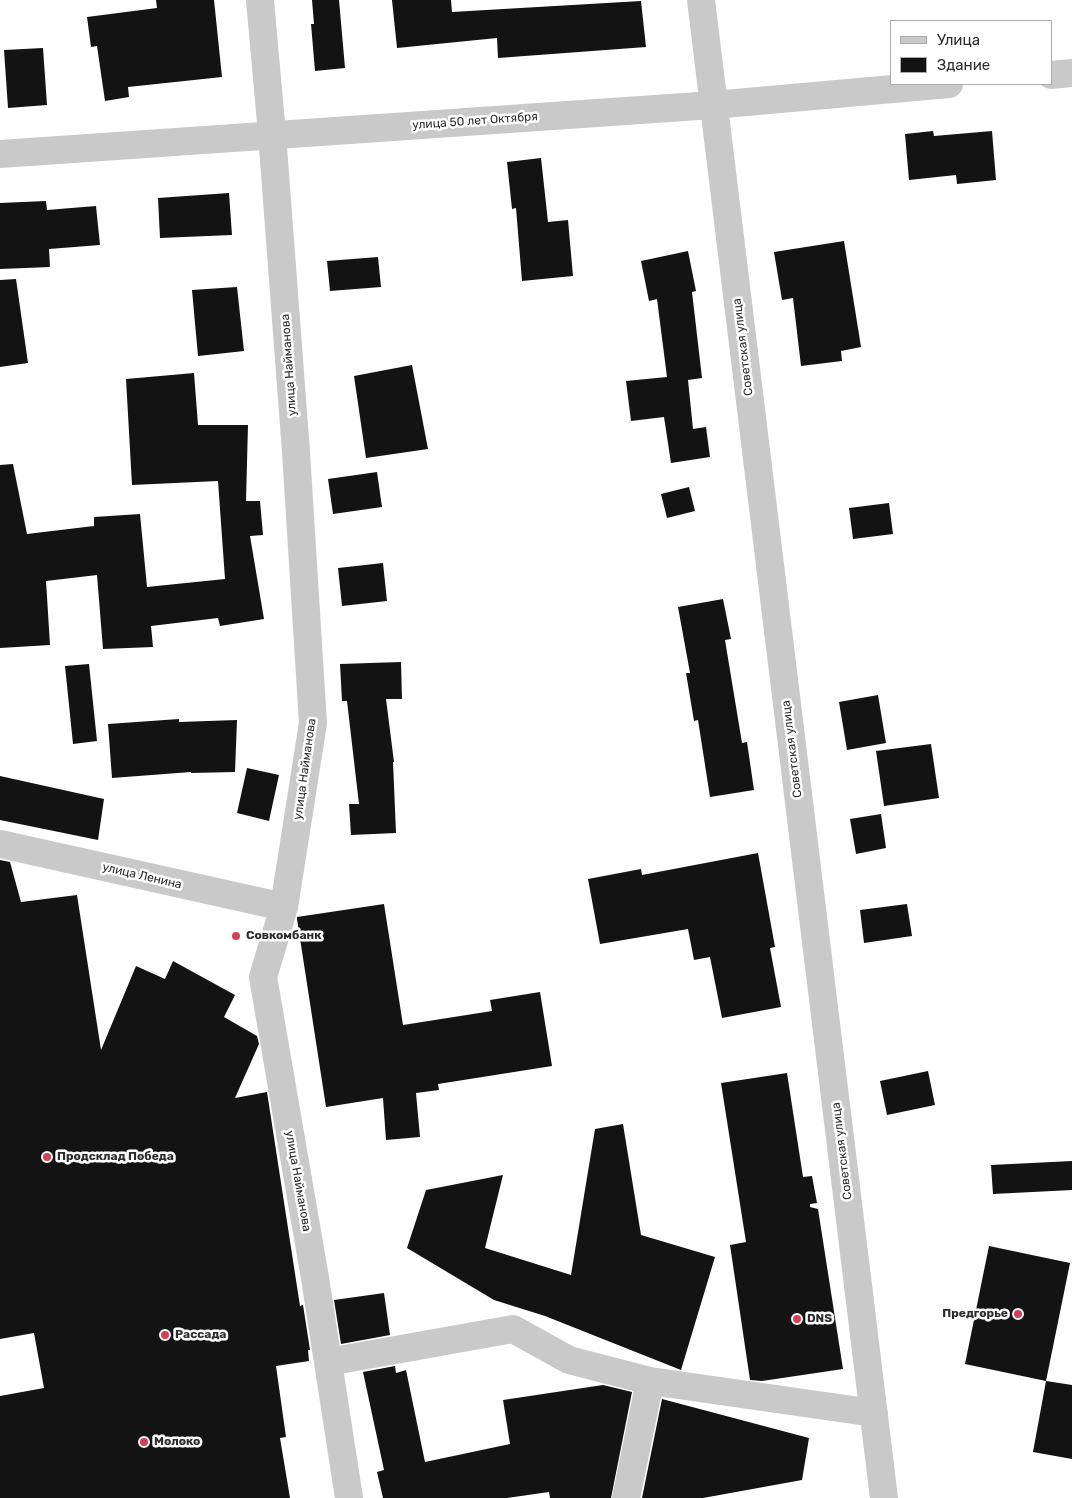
<!DOCTYPE html>
<html>
<head>
<meta charset="utf-8">
<style>
  body { margin:0 }
  #map { position:relative; width:1072px; height:1498px; overflow:hidden; background:#fff; font-family:Rubik,sans-serif }
  canvas { display:block }
  .legend { position:absolute; left:890px; top:20px; width:162px; height:65px; box-sizing:border-box; background:#fff; border:1px solid #ababab; margin:0; padding:6px 9px; list-style:none; font-size:15px; color:#2c2c2c }
  .legend li { display:flex; align-items:center; gap:10px; height:25px }
  .legend b { width:25px; border:1px solid #ababab }
</style>
</head>
<body>
<div id="map">
<canvas width="1072" height="1498"></canvas>
<ul class="legend">
<li><b style="height:6px;background:#c9c9c9"></b>Улица</li>
<li><b style="height:14px;background:#131313"></b>Здание</li>
</ul>
</div>
<script>
const g = document.querySelector('canvas').getContext('2d');
g.lineJoin = 'round';
function fill(path, color) {
  g.fillStyle = color;
  g.fill(path, 'evenodd');
}
function toPath(rows) {
  const path = new Path2D();
  for (const r of rows) {
    path.moveTo(r[0], r[1]);
    for (let i = 2; i < r.length; i += 2) path.lineTo(r[i], r[i + 1]);
  }
  return path;
}
function stroke(path, color, width, dash) {
  g.strokeStyle = color;
  g.lineWidth = width;
  g.lineCap = dash ? 'butt' : 'round';
  g.setLineDash(dash || []);
  g.stroke(path);
}
function label(font, color, halo, rows, align = 'center') {
  g.font = font + ' Rubik,sans-serif';
  g.lineWidth = 5;
  g.setLineDash([]);
  g.textBaseline = 'middle';
  g.strokeStyle = halo;
  g.fillStyle = color;
  for (const [text, x, y, turn = 0] of rows) {
    g.save();
    g.translate(x, y);
    g.rotate((+turn || 0) * Math.PI / 180);
    g.textAlign = isNaN(turn) ? turn : align;
    if (halo) g.strokeText(text, 0, 0);
    g.fillText(text, 0, 0);
    g.restore();
  }
}
fill(toPath([
  [156,0,214,0,222,77,128,87,129,97,105,101,97,46,91,47,87,17,157,8],
  [312,0,339,0,345,68,315,71,311,24,314,24],
  [392,0,451,0,452,12,641,1,646,47,498,58,497,38,397,48],
  [43,48,47,105,8,108,4,50],
  [933,131,934,136,992,131,996,180,957,184,956,175,909,180,905,134],
  [541,158,548,222,568,220,573,276,522,281,516,208,512,209,507,162],
  [229,193,232,235,160,238,158,198],
  [46,201,47,210,96,206,100,245,49,249,50,267,0,269,0,203],
  [844,241,861,347,841,351,842,361,801,366,793,298,782,300,774,252],
  [688,251,696,291,692,292,702,378,688,380,693,429,706,427,710,457,671,463,664,417,631,421,626,381,667,377,657,299,649,301,641,261],
  [378,257,381,287,330,291,327,261],
  [16,279,28,363,0,367,0,280],
  [237,287,244,351,198,356,192,290],
  [412,365,428,449,366,458,354,376],
  [194,373,198,425,248,425,246,501,260,501,263,535,250,536,264,619,220,626,218,618,151,626,153,647,103,649,97,575,46,581,50,645,0,648,0,465,13,464,27,534,94,526,94,517,140,514,147,587,225,579,218,481,132,485,126,379],
  [377,472,382,507,333,514,328,479],
  [689,487,695,511,667,518,661,494],
  [889,503,893,534,853,539,849,508],
  [383,563,387,601,342,606,338,568],
  [723,599,731,639,725,640,742,743,747,742,754,790,710,797,698,720,694,721,686,673,690,673,678,607],
  [401,662,402,699,386,699,394,762,393,762,396,833,351,835,349,804,359,804,347,701,342,701,340,664],
  [89,664,97,741,73,744,65,666],
  [878,695,886,743,847,750,839,702],
  [179,719,179,722,237,720,235,772,191,773,191,772,112,778,108,724],
  [931,744,939,798,884,806,876,751],
  [247,768,279,775,269,821,237,813],
  [0,776,104,799,98,840,0,820],
  [881,814,886,848,856,854,850,819],
  [758,853,775,947,770,948,781,1007,722,1018,710,957,694,960,688,929,600,944,588,879,641,869,642,875],
  [0,860,10,862,21,902,77,895,101,1050,136,966,165,979,173,961,235,995,224,1017,257,1036,259,1044,235,1098,267,1092,300,1306,303,1305,310,1350,308,1350,309,1361,276,1366,286,1437,280,1438,290,1498,0,1498,0,1396,44,1388,34,1333,0,1339],
  [384,904,403,1025,492,1011,490,1000,540,992,552,1066,438,1084,439,1090,416,1093,420,1137,386,1140,383,1098,326,1107,297,919,297,917],
  [907,904,912,936,864,943,860,910],
  [928,1071,935,1105,887,1115,880,1081],
  [787,1073,803,1177,812,1176,817,1203,810,1204,810,1207,818,1209,843,1369,762,1381,750,1380,730,1245,746,1242,721,1083],
  [623,1124,641,1235,715,1257,681,1370,545,1316,494,1300,407,1248,426,1190,503,1175,485,1248,571,1275,595,1129],
  [1072,1161,1072,1190,993,1194,991,1165],
  [989,1246,1070,1263,1046,1381,965,1364],
  [384,1293,390,1335,341,1344,334,1300],
  [395,1366,396,1373,406,1370,425,1462,510,1444,503,1400,603,1385,632,1392,611,1498,550,1498,549,1492,507,1498,383,1498,377,1472,384,1470,363,1372],
  [1046,1381,1072,1385,1072,1459,1033,1452],
  [662,1399,809,1438,802,1480,703,1498,642,1498]
]), '#131313');
stroke(toPath([
  [260,0,272,134,296,452,313,723,284,907,263,977,315,1278,349,1498],
  [701,0,884,1498],
  [1051,75,1072,73],
  [0,154,713,105,949,84],
  [0,844,284,907],
  [328,1362,513,1329,569,1360,650,1381,874,1413],
  [626,1498,650,1381]
]), '#c9c9c9', 28);
for (const [x, y, r, color] of [
  [236,936,5,"#d14057"],
  [47,1157,5,"#d14057"],
  [1018,1314,5,"#d14057"],
  [797,1319,5,"#d14057"],
  [165,1335,5,"#d14057"],
  [144,1442,5,"#d14057"]
]) {
  const dot = new Path2D();
  dot.arc(x, y, r, 0, 2 * Math.PI);
  g.fillStyle = color;
  g.fill(dot);
  stroke(dot, '#fff', 2);
}
label('12px', '#2c2c2c', '#fff', [
  ["улица 50 лет Октября",475,121,-4],
  ["Советская улица",743,347,-97],
  ["улица Найманова",289,365,-94],
  ["Советская улица",792,749,-97],
  ["улица Найманова",305,769,-82],
  ["улица Ленина",142,876,13],
  ["Советская улица",842,1151,-97],
  ["улица Найманова",298,1181,80]
]);
label('bold 12px', '#2c2c2c', '#fff', [
  ["Совкомбанк",246,936],
  ["Продсклад Победа",57,1157],
  ["Предгорье",1008,1314,"right"],
  ["DNS",807,1319],
  ["Рассада",175,1335],
  ["Молоко",154,1442]
], 'left');
</script>
</body>
</html>
